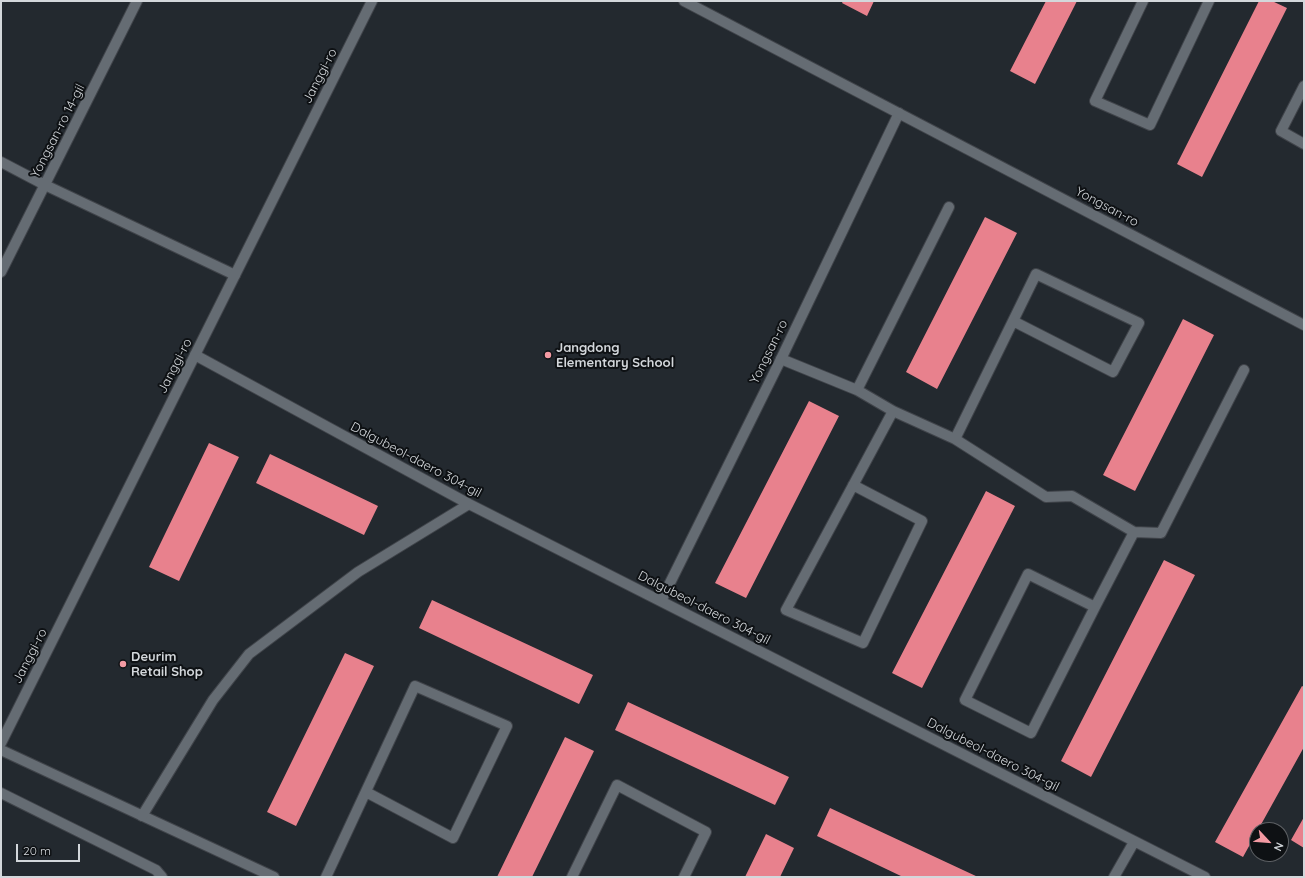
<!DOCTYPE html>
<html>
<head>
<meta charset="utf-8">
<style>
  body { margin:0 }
  #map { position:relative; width:1305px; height:878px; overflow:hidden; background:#23292f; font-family:Quicksand,sans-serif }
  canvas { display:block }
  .frame { position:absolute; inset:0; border:2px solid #d3d7db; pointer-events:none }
  .north { position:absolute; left:1249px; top:822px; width:40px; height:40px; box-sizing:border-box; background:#0e1114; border:1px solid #5d6064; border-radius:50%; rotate:116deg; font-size:11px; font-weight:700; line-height:16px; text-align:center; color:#d3d7db }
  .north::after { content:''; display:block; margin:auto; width:14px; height:18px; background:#f49aa3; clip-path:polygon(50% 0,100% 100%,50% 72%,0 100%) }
  .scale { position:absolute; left:16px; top:844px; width:64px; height:18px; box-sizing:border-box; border:2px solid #d3d7db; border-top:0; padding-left:5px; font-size:12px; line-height:14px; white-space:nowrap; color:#d3d7db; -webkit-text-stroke:3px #0e1114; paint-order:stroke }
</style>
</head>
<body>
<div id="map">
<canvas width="1305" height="878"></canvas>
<div class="frame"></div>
<div class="north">N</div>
<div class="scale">20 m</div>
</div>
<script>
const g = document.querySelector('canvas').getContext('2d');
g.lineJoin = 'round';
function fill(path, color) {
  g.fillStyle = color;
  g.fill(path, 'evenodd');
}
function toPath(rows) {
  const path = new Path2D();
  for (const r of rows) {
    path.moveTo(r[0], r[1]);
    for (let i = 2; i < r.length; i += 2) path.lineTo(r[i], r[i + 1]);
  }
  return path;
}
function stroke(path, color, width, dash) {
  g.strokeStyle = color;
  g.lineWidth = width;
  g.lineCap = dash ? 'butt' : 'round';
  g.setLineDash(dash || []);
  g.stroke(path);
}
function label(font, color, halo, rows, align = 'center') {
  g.font = font + ' Quicksand,sans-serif';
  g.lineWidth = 4;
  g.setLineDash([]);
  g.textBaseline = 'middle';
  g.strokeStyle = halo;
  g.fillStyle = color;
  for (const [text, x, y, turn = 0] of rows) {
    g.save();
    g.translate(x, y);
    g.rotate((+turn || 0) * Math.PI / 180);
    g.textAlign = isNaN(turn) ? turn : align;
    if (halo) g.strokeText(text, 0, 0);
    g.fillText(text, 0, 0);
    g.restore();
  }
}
fill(toPath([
  [843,1,874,1,867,16,842,3],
  [1046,1,1077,1,1035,84,1010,71],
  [1259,1,1272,1,1287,8,1202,177,1177,164],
  [985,217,1017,233,937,389,906,372],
  [1183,319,1214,335,1135,491,1103,475],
  [809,401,839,416,746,598,715,583],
  [209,443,239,457,179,581,149,567],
  [270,454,378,506,364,535,256,483],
  [986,491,1015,506,922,688,892,673],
  [1164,560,1195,575,1091,777,1061,761],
  [432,600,593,675,579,704,419,628],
  [345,653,374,666,296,826,267,812],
  [1302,686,1304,687,1304,747,1243,857,1215,842],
  [628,702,789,777,775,805,615,730],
  [565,737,594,751,532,877,497,877],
  [830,808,978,877,903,877,817,836],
  [1304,817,1304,848,1291,840],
  [766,834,794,848,780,877,745,877]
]), '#e8818d');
const service = toPath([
  [1143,1,1095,101,1150,125,1209,1],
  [1304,86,1281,131,1304,144],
  [1,162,45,185,235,275],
  [1,272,137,1],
  [781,359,857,390,893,411,955,439,1046,497,1072,496,1134,532,1161,533,1244,370],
  [857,390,949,207],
  [955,439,1013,321,1036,274,1139,323,1113,372,1013,321],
  [853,485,922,521,863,643,786,610,893,411],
  [1095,607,1028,574,965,700,1031,733,1095,607,1134,532],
  [1,750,274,877],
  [1,793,156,870,162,877],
  [326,877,415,686,507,726,453,838,366,792],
  [572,877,617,785,706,832,684,877]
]);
const minor = toPath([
  [195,355,469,504,1205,877],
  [661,601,781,359,899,113],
  [142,816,213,700,249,654,358,572,469,504],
  [1114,877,1134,842]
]);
const secondary = toPath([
  [684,1,1304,325],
  [1,743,372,1]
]);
stroke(service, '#40444a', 12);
stroke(minor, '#40444a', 12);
stroke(secondary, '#40444a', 12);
stroke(service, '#656c73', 10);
stroke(minor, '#656c73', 10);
stroke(secondary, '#656c73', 10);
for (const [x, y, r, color] of [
  [548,355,4,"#f49aa3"],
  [123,664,4,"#f49aa3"]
]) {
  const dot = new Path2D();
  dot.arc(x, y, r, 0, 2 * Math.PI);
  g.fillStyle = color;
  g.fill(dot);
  stroke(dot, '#0e1114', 1.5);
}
label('13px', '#d3d7db', '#0e1114', [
  ["Janggi-ro",320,76,-63],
  ["Yongsan-ro 14-gil",58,131,-63],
  ["Yongsan-ro",1107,207,28],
  ["Yongsan-ro",769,352,-64],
  ["Janggi-ro",175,366,-63],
  ["Dalgubeol-daero 304-gil",416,460,28],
  ["Dalgubeol-daero 304-gil",704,608,27],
  ["Janggi-ro",30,656,-63],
  ["Dalgubeol-daero 304-gil",993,755,27]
]);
label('bold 13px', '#d3d7db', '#0e1114', [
  ["Jangdong",556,348],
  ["Elementary School",556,363],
  ["Deurim",131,657],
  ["Retail Shop",131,672]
], 'left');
</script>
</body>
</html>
